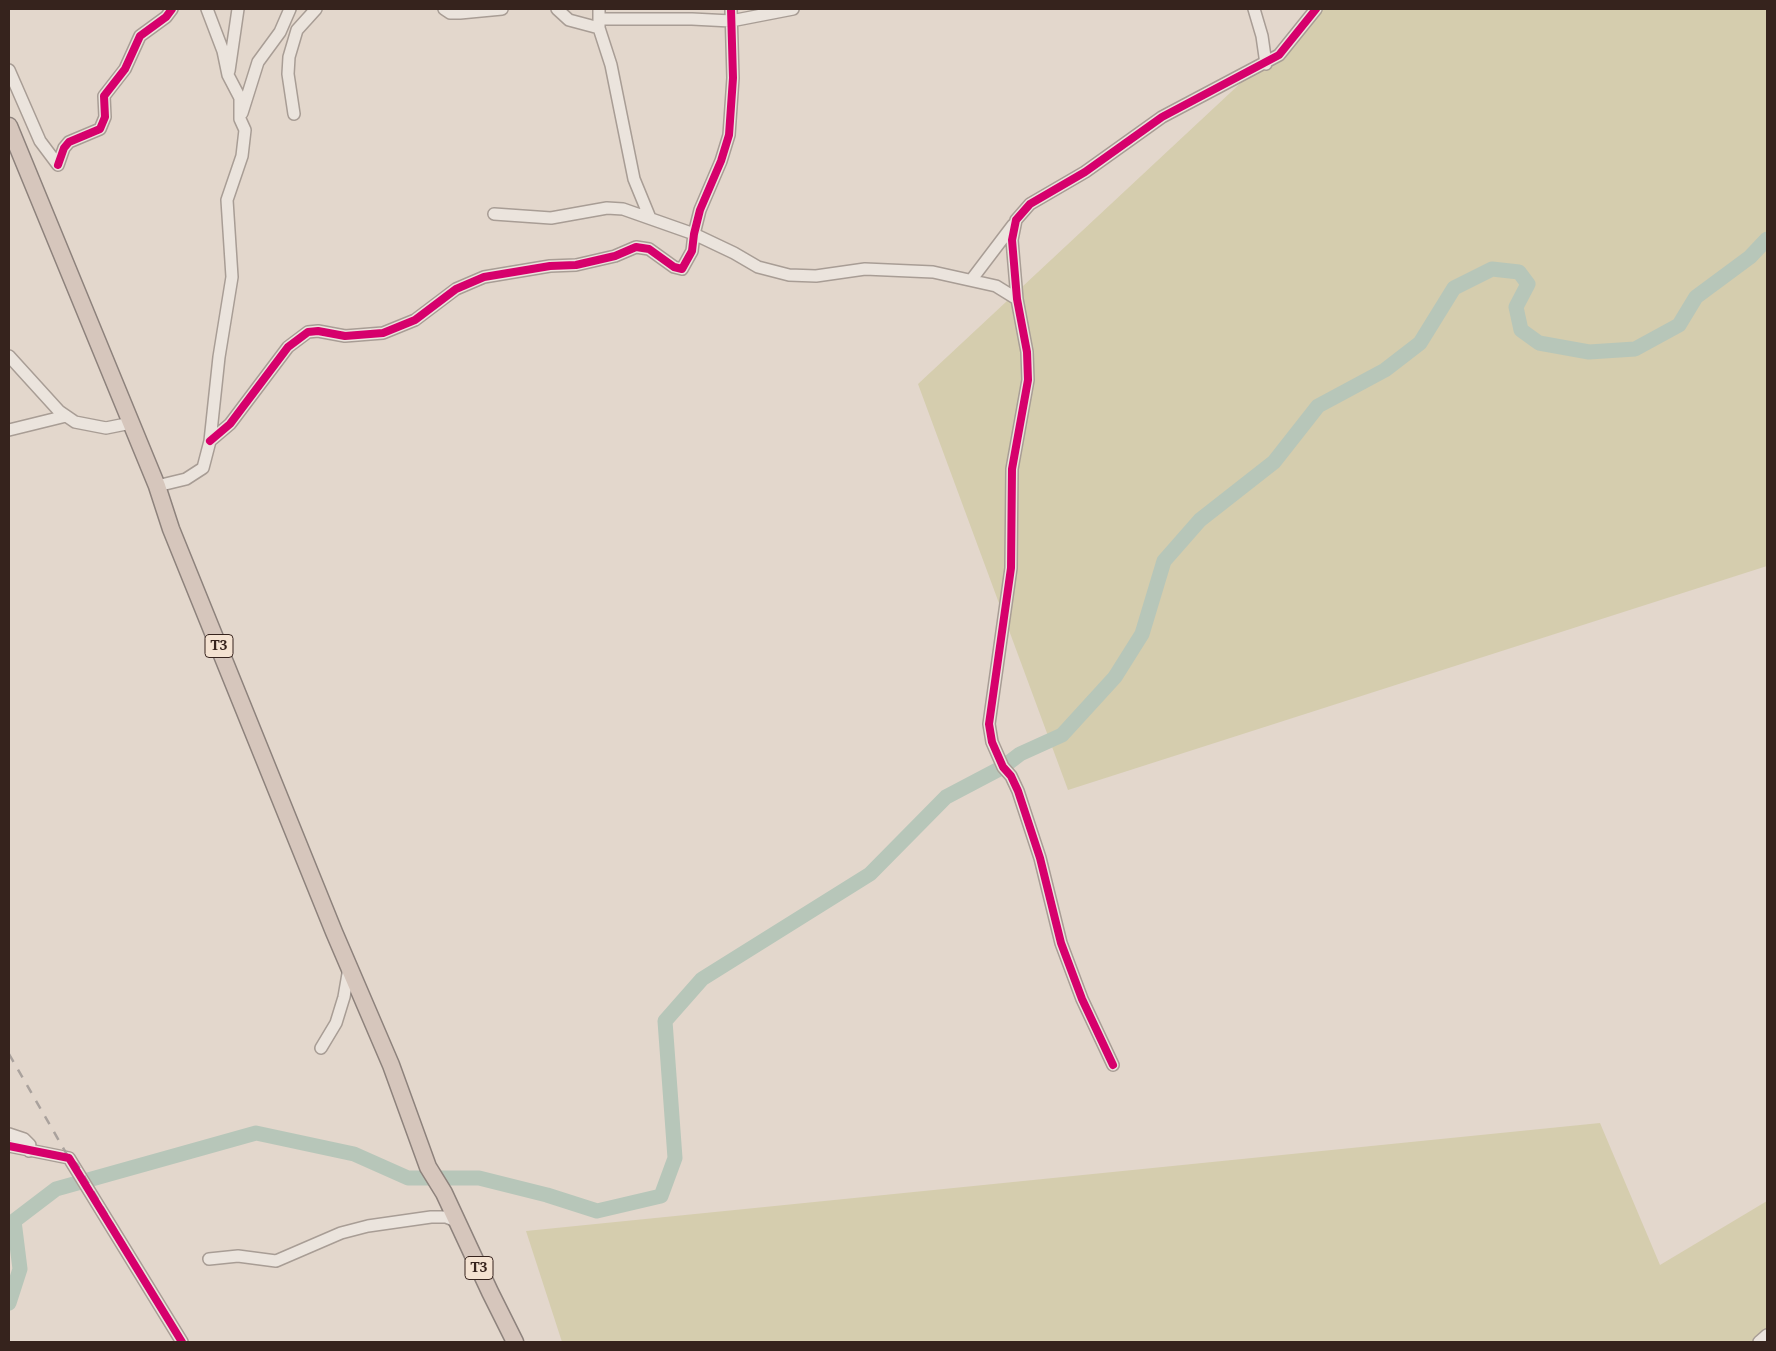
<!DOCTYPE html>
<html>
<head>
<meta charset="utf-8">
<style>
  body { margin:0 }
  #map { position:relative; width:1776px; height:1351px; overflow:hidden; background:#e3d7cc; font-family:"Noto Serif",serif }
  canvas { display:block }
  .frame { position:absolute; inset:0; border:10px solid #36231d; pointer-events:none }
</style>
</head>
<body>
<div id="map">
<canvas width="1776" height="1351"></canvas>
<div class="frame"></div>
</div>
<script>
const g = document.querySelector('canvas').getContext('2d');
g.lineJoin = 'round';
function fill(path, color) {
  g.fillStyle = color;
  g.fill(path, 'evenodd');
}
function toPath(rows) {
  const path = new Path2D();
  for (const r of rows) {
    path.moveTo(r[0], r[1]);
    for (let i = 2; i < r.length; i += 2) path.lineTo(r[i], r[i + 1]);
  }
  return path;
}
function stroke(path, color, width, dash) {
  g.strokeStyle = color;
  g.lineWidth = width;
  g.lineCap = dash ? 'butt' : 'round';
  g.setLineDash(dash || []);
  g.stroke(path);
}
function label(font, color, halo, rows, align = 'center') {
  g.font = font + ' "Noto Serif",serif';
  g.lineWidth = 5;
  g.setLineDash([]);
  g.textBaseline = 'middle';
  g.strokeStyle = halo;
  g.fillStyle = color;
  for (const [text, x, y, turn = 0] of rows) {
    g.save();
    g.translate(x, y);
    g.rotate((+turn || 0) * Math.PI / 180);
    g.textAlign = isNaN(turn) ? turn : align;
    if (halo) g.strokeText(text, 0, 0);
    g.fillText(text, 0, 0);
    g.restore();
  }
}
fill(toPath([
  [1320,9,1767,9,1767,566,1068,790,918,384],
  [1600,1123,1660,1265,1767,1201,1767,1342,562,1342,526,1231]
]), '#d5cdae');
stroke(toPath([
  [9,1303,20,1269,14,1221,56,1189,256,1133,354,1154,408,1178,479,1178,547,1195,597,1211,661,1196,675,1158,665,1021,702,979,870,874,946,797,1003,767,1020,754,1062,735,1115,677,1142,634,1164,561,1200,520,1274,462,1318,406,1385,370,1420,343,1454,288,1492,269,1519,272,1528,284,1516,307,1521,330,1539,343,1589,352,1635,349,1679,325,1696,297,1750,257,1767,239]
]), '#b7c6b9', 15);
const minor = toPath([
  [444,9,450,13,460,13,502,9],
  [557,9,569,20,599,28],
  [599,9,599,28,611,65,634,179,650,218],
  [1254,9,1262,36,1266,64],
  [600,19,692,19,731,21,793,9],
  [9,70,40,141,58,165],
  [229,71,238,9],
  [242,113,258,62,280,32,290,9],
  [294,114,288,74,289,57,297,30,316,9],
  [58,165,64,148,69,142,100,129,105,117,104,96,125,69,140,36,166,17,172,9],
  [494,214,551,218,607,208,623,209,694,234,734,253,758,267,789,275,816,276,865,269,933,272,996,286,1017,299],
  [972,279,1013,225],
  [9,356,59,411,75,422,106,428,131,423],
  [9,430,66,416],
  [210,441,230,424,288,347,308,332,318,331,345,336,383,333,415,320,456,289,484,277,550,266,576,265,615,256,636,247,649,249,674,267,682,269,692,251,694,234,700,210,721,161,729,135,733,78,731,9],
  [157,486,186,479,203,468,210,441,219,357,232,277,227,200,242,156,245,130,240,119,240,98,228,75,223,51,207,9],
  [321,1048,336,1023,344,997,349,968],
  [1113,1065,1082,999,1061,943,1040,858,1018,791,1011,776,1003,767,992,742,989,724,1011,568,1012,469,1028,380,1027,352,1017,299,1012,240,1016,220,1030,204,1085,172,1162,117,1279,55,1316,9],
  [9,1134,24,1139,30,1145,29,1151],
  [9,1146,69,1158,182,1342],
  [209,1259,238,1256,276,1261,341,1233,368,1226,431,1217,446,1217,458,1222],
  [1759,1342,1767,1335]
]);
const highway = toPath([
  [9,126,157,486,171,529,334,932,391,1065,428,1167,444,1193,490,1292,515,1342]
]);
stroke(minor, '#a89d95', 14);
stroke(highway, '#8d827c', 19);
stroke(minor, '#ebe4dd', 11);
stroke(highway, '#d6c6bc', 16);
stroke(toPath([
  [9,1054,69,1158,77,1164,183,1342]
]), '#aaa29d', 2.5, [9, 9]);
stroke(toPath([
  [58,165,64,148,69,142,100,129,105,117,104,96,125,69,140,36,166,17,172,9],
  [210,441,230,424,288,347,308,332,318,331,345,336,383,333,415,320,456,289,484,277,550,266,576,265,615,256,636,247,649,249,674,267,682,269,692,251,694,234,700,210,721,161,729,135,733,78,731,9],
  [1113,1065,1082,999,1061,943,1040,858,1018,791,1011,776,1003,767,992,742,989,724,1011,568,1012,469,1028,380,1027,352,1017,299,1012,240,1016,220,1030,204,1085,172,1162,117,1279,55,1316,9],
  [9,1146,69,1158,182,1342]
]), '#d6006c', 8);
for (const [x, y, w] of [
  [219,646,28],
  [479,1268,28]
]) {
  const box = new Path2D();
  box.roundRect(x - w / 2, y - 11.5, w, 23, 4);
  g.fillStyle = '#f4e2d1';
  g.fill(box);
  stroke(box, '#36231d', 1);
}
label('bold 14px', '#36231d', null, [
  ["T3",219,646],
  ["T3",479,1268]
]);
</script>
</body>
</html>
